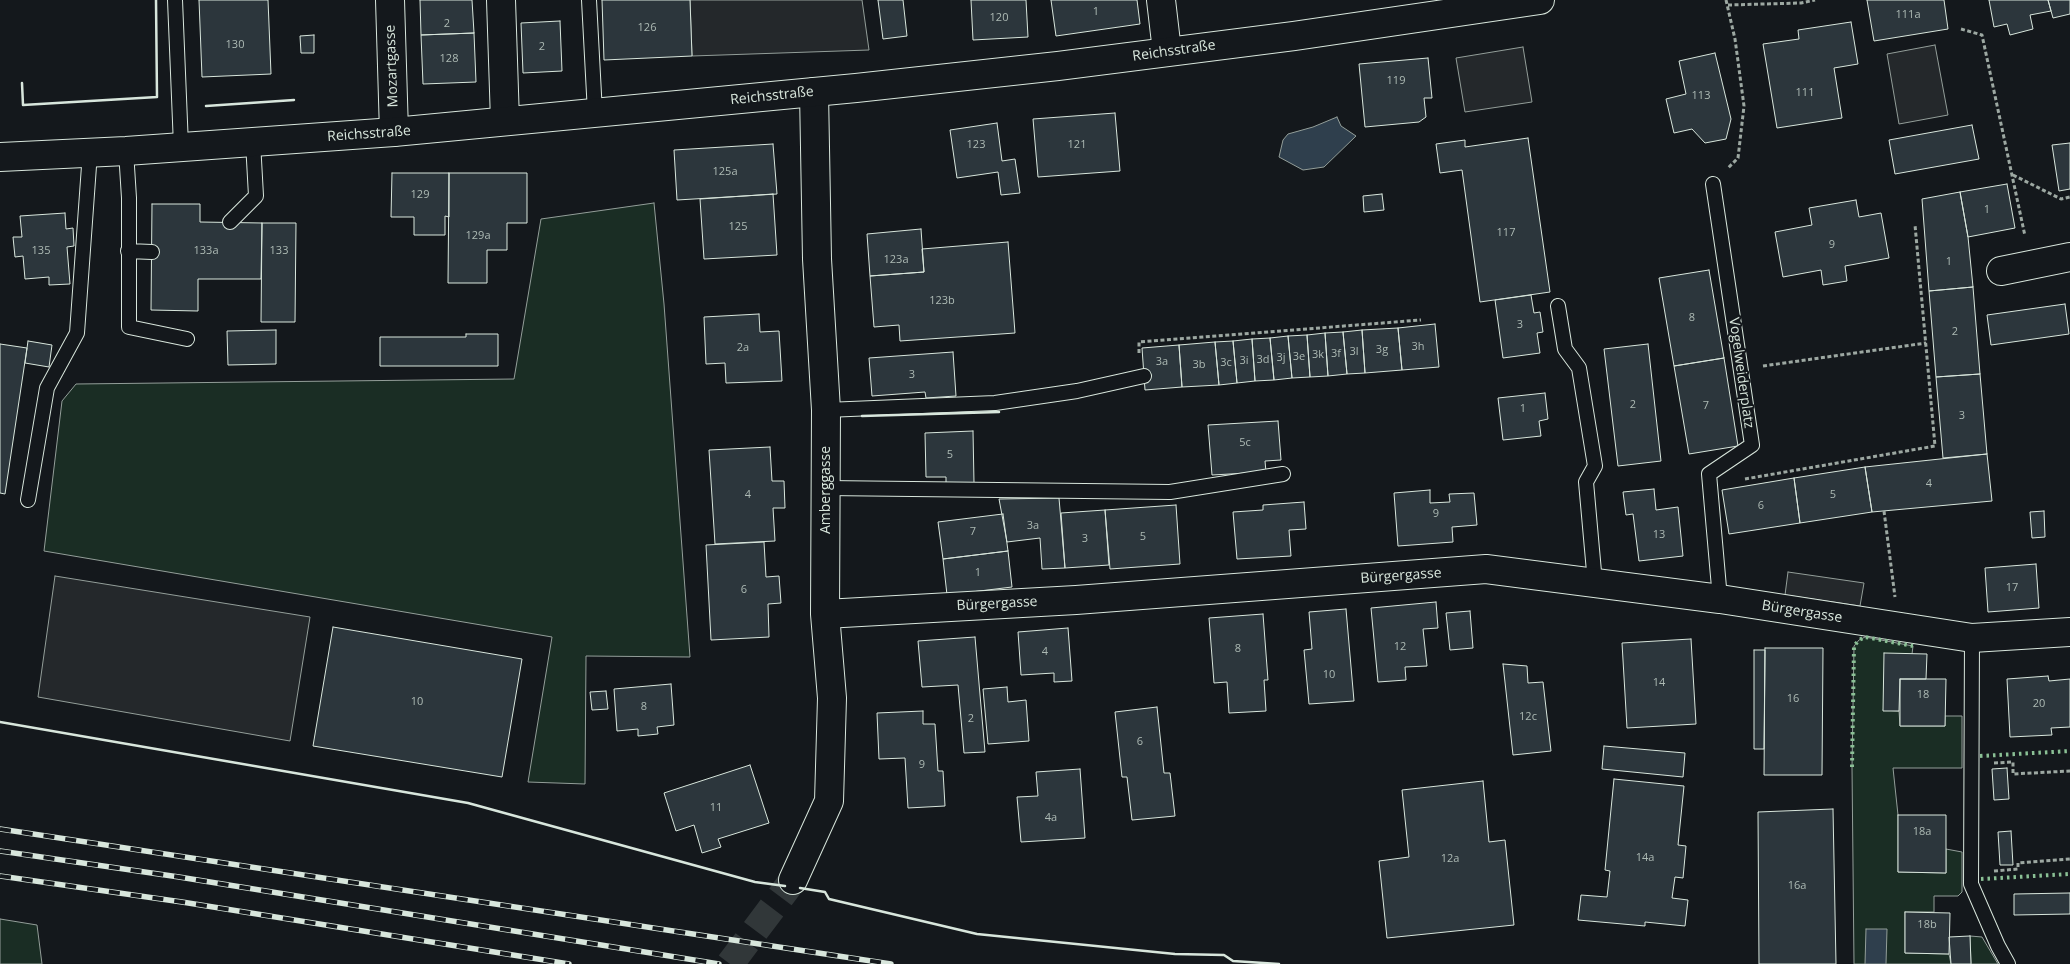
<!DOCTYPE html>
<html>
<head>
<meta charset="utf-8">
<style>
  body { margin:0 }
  canvas { display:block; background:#14181c }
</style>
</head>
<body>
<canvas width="2070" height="964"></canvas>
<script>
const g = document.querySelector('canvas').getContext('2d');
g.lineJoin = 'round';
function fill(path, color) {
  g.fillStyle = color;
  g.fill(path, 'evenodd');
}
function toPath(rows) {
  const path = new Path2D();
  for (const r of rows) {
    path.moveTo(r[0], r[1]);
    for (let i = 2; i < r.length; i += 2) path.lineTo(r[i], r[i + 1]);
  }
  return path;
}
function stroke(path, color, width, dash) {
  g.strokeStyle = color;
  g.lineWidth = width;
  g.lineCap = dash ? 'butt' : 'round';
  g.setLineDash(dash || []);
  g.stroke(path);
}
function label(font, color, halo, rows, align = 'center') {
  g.font = font + ' "Open Sans",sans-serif';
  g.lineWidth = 4;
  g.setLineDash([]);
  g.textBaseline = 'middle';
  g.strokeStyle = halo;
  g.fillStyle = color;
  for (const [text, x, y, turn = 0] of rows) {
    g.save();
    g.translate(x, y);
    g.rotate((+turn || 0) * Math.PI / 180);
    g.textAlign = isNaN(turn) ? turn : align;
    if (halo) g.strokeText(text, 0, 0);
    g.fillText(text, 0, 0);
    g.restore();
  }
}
const green = toPath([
  [654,203,664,304,690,657,586,656,585,784,528,782,552,637,44,551,62,401,76,384,514,379,541,219,654,203],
  [1865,637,1913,646,1912,654,1883,710,1899,711,1900,726,1945,726,1945,716,1962,716,1962,768,1893,768,1898,815,1898,872,1946,873,1946,849,1962,852,1962,892,1958,896,1934,896,1934,912,1905,912,1905,953,1949,954,1951,964,1854,964,1852,767,1854,646,1859,640,1865,637],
  [0,919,37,925,42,964,0,964,0,919],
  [1970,936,1982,937,1998,964,1971,964,1970,936]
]);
fill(green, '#1a2d24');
stroke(green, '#939e99', 1);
const parking = toPath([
  [690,0,862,0,869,50,692,56,690,0],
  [1935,45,1948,115,1899,124,1887,54,1935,45],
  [1523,47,1532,102,1465,112,1456,58,1523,47],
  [1788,572,1864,583,1860,606,1785,595,1788,572],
  [55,576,310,617,290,741,38,697,55,576]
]);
fill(parking, '#24282b');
stroke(parking, '#939e99', 1);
const water = toPath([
  [1337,117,1341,126,1356,136,1324,167,1303,170,1279,157,1283,140,1288,134,1313,127,1337,117],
  [1866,929,1887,929,1886,964,1865,964,1866,929]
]);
fill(water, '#2f3f4d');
stroke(water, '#939e99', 1);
const building = toPath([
  [199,0,268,0,271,74,202,77,199,0],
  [420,0,472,0,474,33,421,35,420,0],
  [602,0,690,0,692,56,604,60,602,0],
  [878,0,903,0,907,36,883,39,878,0],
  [971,0,1026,0,1028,37,973,40,971,0],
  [1051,0,1137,0,1140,24,1056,36,1051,0],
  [1867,0,1944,0,1948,29,1874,41,1867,0],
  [1989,0,2048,0,2051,11,2030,15,2033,29,2010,35,2007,24,1994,27,1989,0],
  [2048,0,2070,0,2070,14,2053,18,2048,0],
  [560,21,562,71,523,73,521,23,560,21],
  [1851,22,1858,64,1834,68,1842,118,1777,128,1763,44,1799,39,1798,30,1851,22],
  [474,33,476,82,423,84,421,35,474,33],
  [314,35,314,53,301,53,300,36,314,35],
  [1715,53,1731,119,1726,139,1705,143,1692,129,1674,133,1666,99,1686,94,1679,61,1715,53],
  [1428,58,1432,98,1424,98,1426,117,1419,122,1365,127,1359,64,1428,58],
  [1115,113,1120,171,1038,177,1033,119,1115,113],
  [997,123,1002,161,1015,159,1020,193,1001,195,998,172,957,178,950,130,997,123],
  [1972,125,1979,159,1895,174,1889,140,1972,125],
  [1528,138,1550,292,1480,302,1462,170,1440,173,1436,144,1465,140,1465,147,1528,138],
  [2070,143,2070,189,2059,191,2052,145,2070,143],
  [773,144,777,194,677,200,674,150,773,144],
  [392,173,449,173,449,217,445,216,445,235,414,235,414,217,391,217,392,173],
  [449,173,527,173,527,223,507,223,507,250,487,250,487,283,448,283,449,173],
  [2007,184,2015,228,1968,237,1960,192,2007,184],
  [1960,192,1968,237,1973,287,1929,291,1922,199,1960,192],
  [773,194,777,255,704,259,700,199,773,194],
  [1382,194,1384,210,1364,212,1363,196,1382,194],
  [1856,200,1859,217,1881,213,1889,258,1845,266,1847,281,1823,285,1821,270,1783,277,1775,232,1812,225,1809,208,1856,200],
  [152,204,200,204,200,222,262,223,261,279,198,279,198,311,151,310,152,204],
  [65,213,66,229,73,228,74,246,67,247,70,284,49,285,49,277,25,279,23,256,15,257,13,237,22,237,20,216,65,213],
  [262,223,296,223,295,322,261,322,262,223],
  [921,229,924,272,870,276,867,234,921,229],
  [1008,242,1015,333,900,341,899,325,874,327,870,276,924,272,922,249,1008,242],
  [1709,270,1724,358,1674,366,1659,278,1709,270],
  [1973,287,1980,374,1936,377,1929,291,1973,287],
  [1531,295,1534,313,1540,312,1543,332,1537,333,1540,353,1503,358,1495,300,1531,295],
  [2065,304,2069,334,1991,345,1987,315,2065,304],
  [759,314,760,332,779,331,782,381,726,383,725,363,706,364,704,317,759,314],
  [1435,324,1439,367,1402,370,1398,328,1435,324],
  [1398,328,1402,370,1365,373,1362,330,1398,328],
  [276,330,276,364,228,365,227,331,276,330],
  [1362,330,1365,373,1347,374,1343,332,1362,330],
  [1343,332,1347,374,1328,376,1325,333,1343,332],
  [1325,333,1328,376,1310,377,1307,335,1325,333],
  [466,334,498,334,498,366,380,366,380,337,466,337,466,334],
  [1307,335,1310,377,1292,378,1288,336,1307,335],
  [1288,336,1292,378,1274,380,1270,338,1288,336],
  [1270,338,1274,380,1255,381,1252,339,1270,338],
  [1252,339,1255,381,1237,383,1233,341,1252,339],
  [28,341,52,345,49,367,25,363,28,341],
  [1233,341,1237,383,1219,385,1215,342,1233,341],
  [1215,342,1219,385,1182,387,1179,345,1215,342],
  [0,344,27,348,5,494,0,493,0,344],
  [1648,344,1661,461,1618,466,1604,349,1648,344],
  [1179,345,1182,387,1145,390,1142,348,1179,345],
  [953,352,956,396,926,398,925,392,872,396,869,358,953,352],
  [1724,358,1738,446,1689,454,1674,366,1724,358],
  [1980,374,1987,454,1943,458,1936,377,1980,374],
  [1545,393,1548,419,1539,421,1541,436,1503,440,1498,398,1545,393],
  [1278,421,1281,460,1265,461,1266,472,1212,475,1208,425,1278,421],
  [973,431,974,483,946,484,946,477,926,477,925,433,973,431],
  [770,447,772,481,784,481,785,508,773,508,775,541,715,544,709,450,770,447],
  [1987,454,1992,501,1872,512,1865,467,1987,454],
  [1865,467,1872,512,1800,523,1794,478,1865,467],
  [1794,478,1800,523,1729,534,1722,490,1794,478],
  [1654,489,1656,510,1678,507,1683,556,1639,561,1633,514,1626,515,1623,492,1654,489],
  [1430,490,1430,503,1450,502,1449,494,1474,493,1477,525,1452,527,1453,542,1398,546,1394,493,1430,490],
  [1059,498,1065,568,1042,569,1040,538,1007,542,999,499,1059,498],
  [1304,502,1306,529,1289,530,1291,556,1237,559,1233,512,1263,510,1263,505,1304,502],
  [1176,505,1180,564,1110,569,1105,510,1176,505],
  [1105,510,1109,565,1065,568,1061,513,1105,510],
  [2044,511,2045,537,2032,538,2030,512,2044,511],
  [1003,514,1008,551,943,559,938,522,1003,514],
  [764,542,766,577,779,576,781,603,768,604,769,637,711,640,706,545,764,542],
  [1008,551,1012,587,947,595,943,559,1008,551],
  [2036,564,2039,608,1988,612,1985,568,2036,564],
  [1436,602,1438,628,1423,629,1427,666,1405,667,1406,680,1378,682,1371,608,1436,602],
  [1346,609,1354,701,1309,704,1304,650,1312,649,1309,612,1346,609],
  [1470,611,1473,648,1450,650,1446,613,1470,611],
  [1263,614,1268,680,1264,680,1266,711,1229,713,1227,682,1214,683,1209,618,1263,614],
  [333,627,522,659,502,777,313,746,333,627],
  [1068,628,1072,681,1054,682,1054,673,1021,675,1018,632,1068,628],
  [975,637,985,752,964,753,958,685,922,687,918,641,975,637],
  [1691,639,1696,724,1627,728,1622,643,1691,639],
  [1765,648,1823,648,1822,775,1764,775,1765,648],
  [1754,650,1765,650,1764,749,1754,749,1754,650],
  [1884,653,1927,654,1926,679,1900,679,1899,711,1883,711,1884,653],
  [1503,664,1527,666,1528,683,1543,682,1551,751,1513,755,1503,664],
  [2048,676,2049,681,2070,679,2070,727,2051,728,2052,735,2010,737,2007,679,2048,676],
  [1900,679,1946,679,1945,726,1900,726,1900,679],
  [671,684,674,725,657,727,658,734,638,736,638,729,617,731,614,689,671,684],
  [1007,687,1008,702,1026,700,1029,741,988,744,983,689,1007,687],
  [606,691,608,709,592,710,590,692,606,691],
  [1157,707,1164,773,1170,773,1175,816,1132,820,1127,777,1122,777,1115,712,1157,707],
  [923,711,923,724,935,724,938,771,943,771,945,806,908,808,905,758,879,759,877,713,923,711],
  [1604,746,1685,753,1683,777,1602,769,1604,746],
  [750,765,769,823,718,839,721,847,702,853,694,825,676,831,664,793,750,765],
  [2007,768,2009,799,1994,800,1992,769,2007,768],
  [1080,769,1085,838,1021,842,1017,797,1038,796,1036,772,1080,769],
  [1614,779,1684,786,1678,845,1686,846,1683,878,1675,877,1672,898,1688,900,1685,926,1645,922,1645,926,1578,920,1581,895,1607,897,1610,871,1605,870,1614,779],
  [1483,781,1489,842,1505,840,1514,925,1387,938,1379,861,1409,857,1402,790,1483,781],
  [1833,809,1836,964,1759,964,1758,812,1833,809],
  [1898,815,1946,815,1946,873,1898,872,1898,815],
  [2011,831,2013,865,2000,865,1998,832,2011,831],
  [2070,893,2070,914,2014,915,2014,894,2070,893],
  [1905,912,1950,913,1949,954,1905,953,1905,912],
  [1970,936,1971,964,1951,964,1949,937,1970,936]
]);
fill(building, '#2c363c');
stroke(building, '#d8e6dc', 1);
stroke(toPath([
  [730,964,793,880]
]), '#313739', 28, [28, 14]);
const service = toPath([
  [175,0,181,146],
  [589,0,595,113],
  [126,151,129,198,129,327,187,339],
  [1713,184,1752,445,1709,474,1720,599],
  [230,222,256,196,253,142],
  [128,251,152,252],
  [1558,306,1565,349,1579,368,1595,466,1586,482,1595,583],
  [826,410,995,403,1077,391,1144,376],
  [826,488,1170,492,1283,474],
  [28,500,47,388,77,333,90,152],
  [1972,638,1971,884,1998,946,2008,964]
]);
const minor = toPath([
  [390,0,394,132],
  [501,0,505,121],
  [1161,0,1167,51],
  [2001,271,2070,257],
  [825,614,1076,600,1486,569,1720,599,1972,638,2070,632],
  [793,880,829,801,832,698,825,614,826,410,817,259,814,92]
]);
const primary = toPath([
  [0,157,126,151,394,132,856,88,1058,66,1294,36,1540,0]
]);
stroke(service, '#d8e6dc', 16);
stroke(minor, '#d8e6dc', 30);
stroke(primary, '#d8e6dc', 30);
stroke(toPath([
  [1726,0,1735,39,1744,106,1738,158,1728,168],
  [1728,5,1801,3,1815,0],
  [1961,29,1982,35,2025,236],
  [2013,175,2061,199,2070,197],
  [1139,353,1139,342,1421,320],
  [1763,366,1926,343],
  [1745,479,1935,446,1915,225],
  [1884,511,1895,597],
  [1994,763,2013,762,2013,774,2070,771],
  [1994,871,2018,869,2018,863,2070,859]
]), '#9da8a2', 3, [4, 2.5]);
stroke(service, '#14181c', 14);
stroke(minor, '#14181c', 28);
stroke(primary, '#14181c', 28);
const rail = toPath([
  [0,829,891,964],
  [0,851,179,877,719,964],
  [0,876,182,902,569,964]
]);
stroke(rail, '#d8e6dc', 5.5);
stroke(rail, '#14181c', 4, [11]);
stroke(toPath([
  [1980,756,2070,751],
  [1852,767,1854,646,1859,640,1865,637,1913,646],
  [1981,879,2070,874]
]), '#8ac095', 4, [2.5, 4]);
stroke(toPath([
  [22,83,23,105,157,97,156,0],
  [206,106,294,100],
  [862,416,999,412],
  [0,722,468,803,755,882,785,886],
  [800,888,825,892,829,899,977,934,1175,954,1224,955,1233,961,1279,964]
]), '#d8e6dc', 2.5);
label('11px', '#adbab4', null, [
  ["1",1096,12],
  ["111a",1908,15],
  ["120",999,18],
  ["2",447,24],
  ["126",647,28],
  ["130",235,45],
  ["2",542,47],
  ["128",449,59],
  ["119",1396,81],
  ["111",1805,93],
  ["113",1701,96],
  ["123",976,145],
  ["121",1077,145],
  ["125a",725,172],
  ["129",420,195],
  ["1",1987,210],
  ["125",738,227],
  ["117",1506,233],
  ["129a",478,236],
  ["9",1832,245],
  ["135",41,251],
  ["133a",206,251],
  ["133",279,251],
  ["123a",896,260],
  ["1",1949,262],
  ["123b",942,301],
  ["8",1692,318],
  ["3",1520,325],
  ["2",1955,332],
  ["3h",1418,347],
  ["2a",743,348],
  ["3g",1382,350],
  ["3l",1354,352],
  ["3f",1336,354],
  ["3k",1318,355],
  ["3e",1299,357],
  ["3j",1281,358],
  ["3d",1263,360],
  ["3i",1244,361],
  ["3a",1162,362],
  ["3c",1226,363],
  ["3b",1199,365],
  ["3",912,375],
  ["2",1633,405],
  ["7",1706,406],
  ["1",1523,409],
  ["3",1962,416],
  ["5c",1245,443],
  ["5",950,455],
  ["4",1929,484],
  ["4",748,495],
  ["5",1833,495],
  ["6",1761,506],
  ["9",1436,514],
  ["3a",1033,526],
  ["7",973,532],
  ["13",1659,535],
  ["5",1143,537],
  ["3",1085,539],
  ["1",978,573],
  ["17",2012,588],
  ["6",744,590],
  ["12",1400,647],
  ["8",1238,649],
  ["4",1045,652],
  ["10",1329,675],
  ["14",1659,683],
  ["18",1923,695],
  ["16",1793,699],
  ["10",417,702],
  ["20",2039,704],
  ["8",644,707],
  ["12c",1528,717],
  ["2",971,719],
  ["6",1140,742],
  ["9",922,765],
  ["11",716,808],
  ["4a",1051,818],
  ["18a",1922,832],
  ["14a",1645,858],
  ["12a",1450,859],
  ["16a",1797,886],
  ["18b",1927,925]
]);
label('14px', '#d8e6dc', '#14181c', [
  ["Reichsstraße",1174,51,-8],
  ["Mozartgasse",392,66,-92],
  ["Reichsstraße",772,96,-6],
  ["Reichsstraße",369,134,-4],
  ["Vogelweiderplatz",1741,373,82],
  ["Amberggasse",826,490,-90],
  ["Bürgergasse",1401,576,-4],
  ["Bürgergasse",997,604,-3],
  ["Bürgergasse",1802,612,9]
]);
</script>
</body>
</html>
